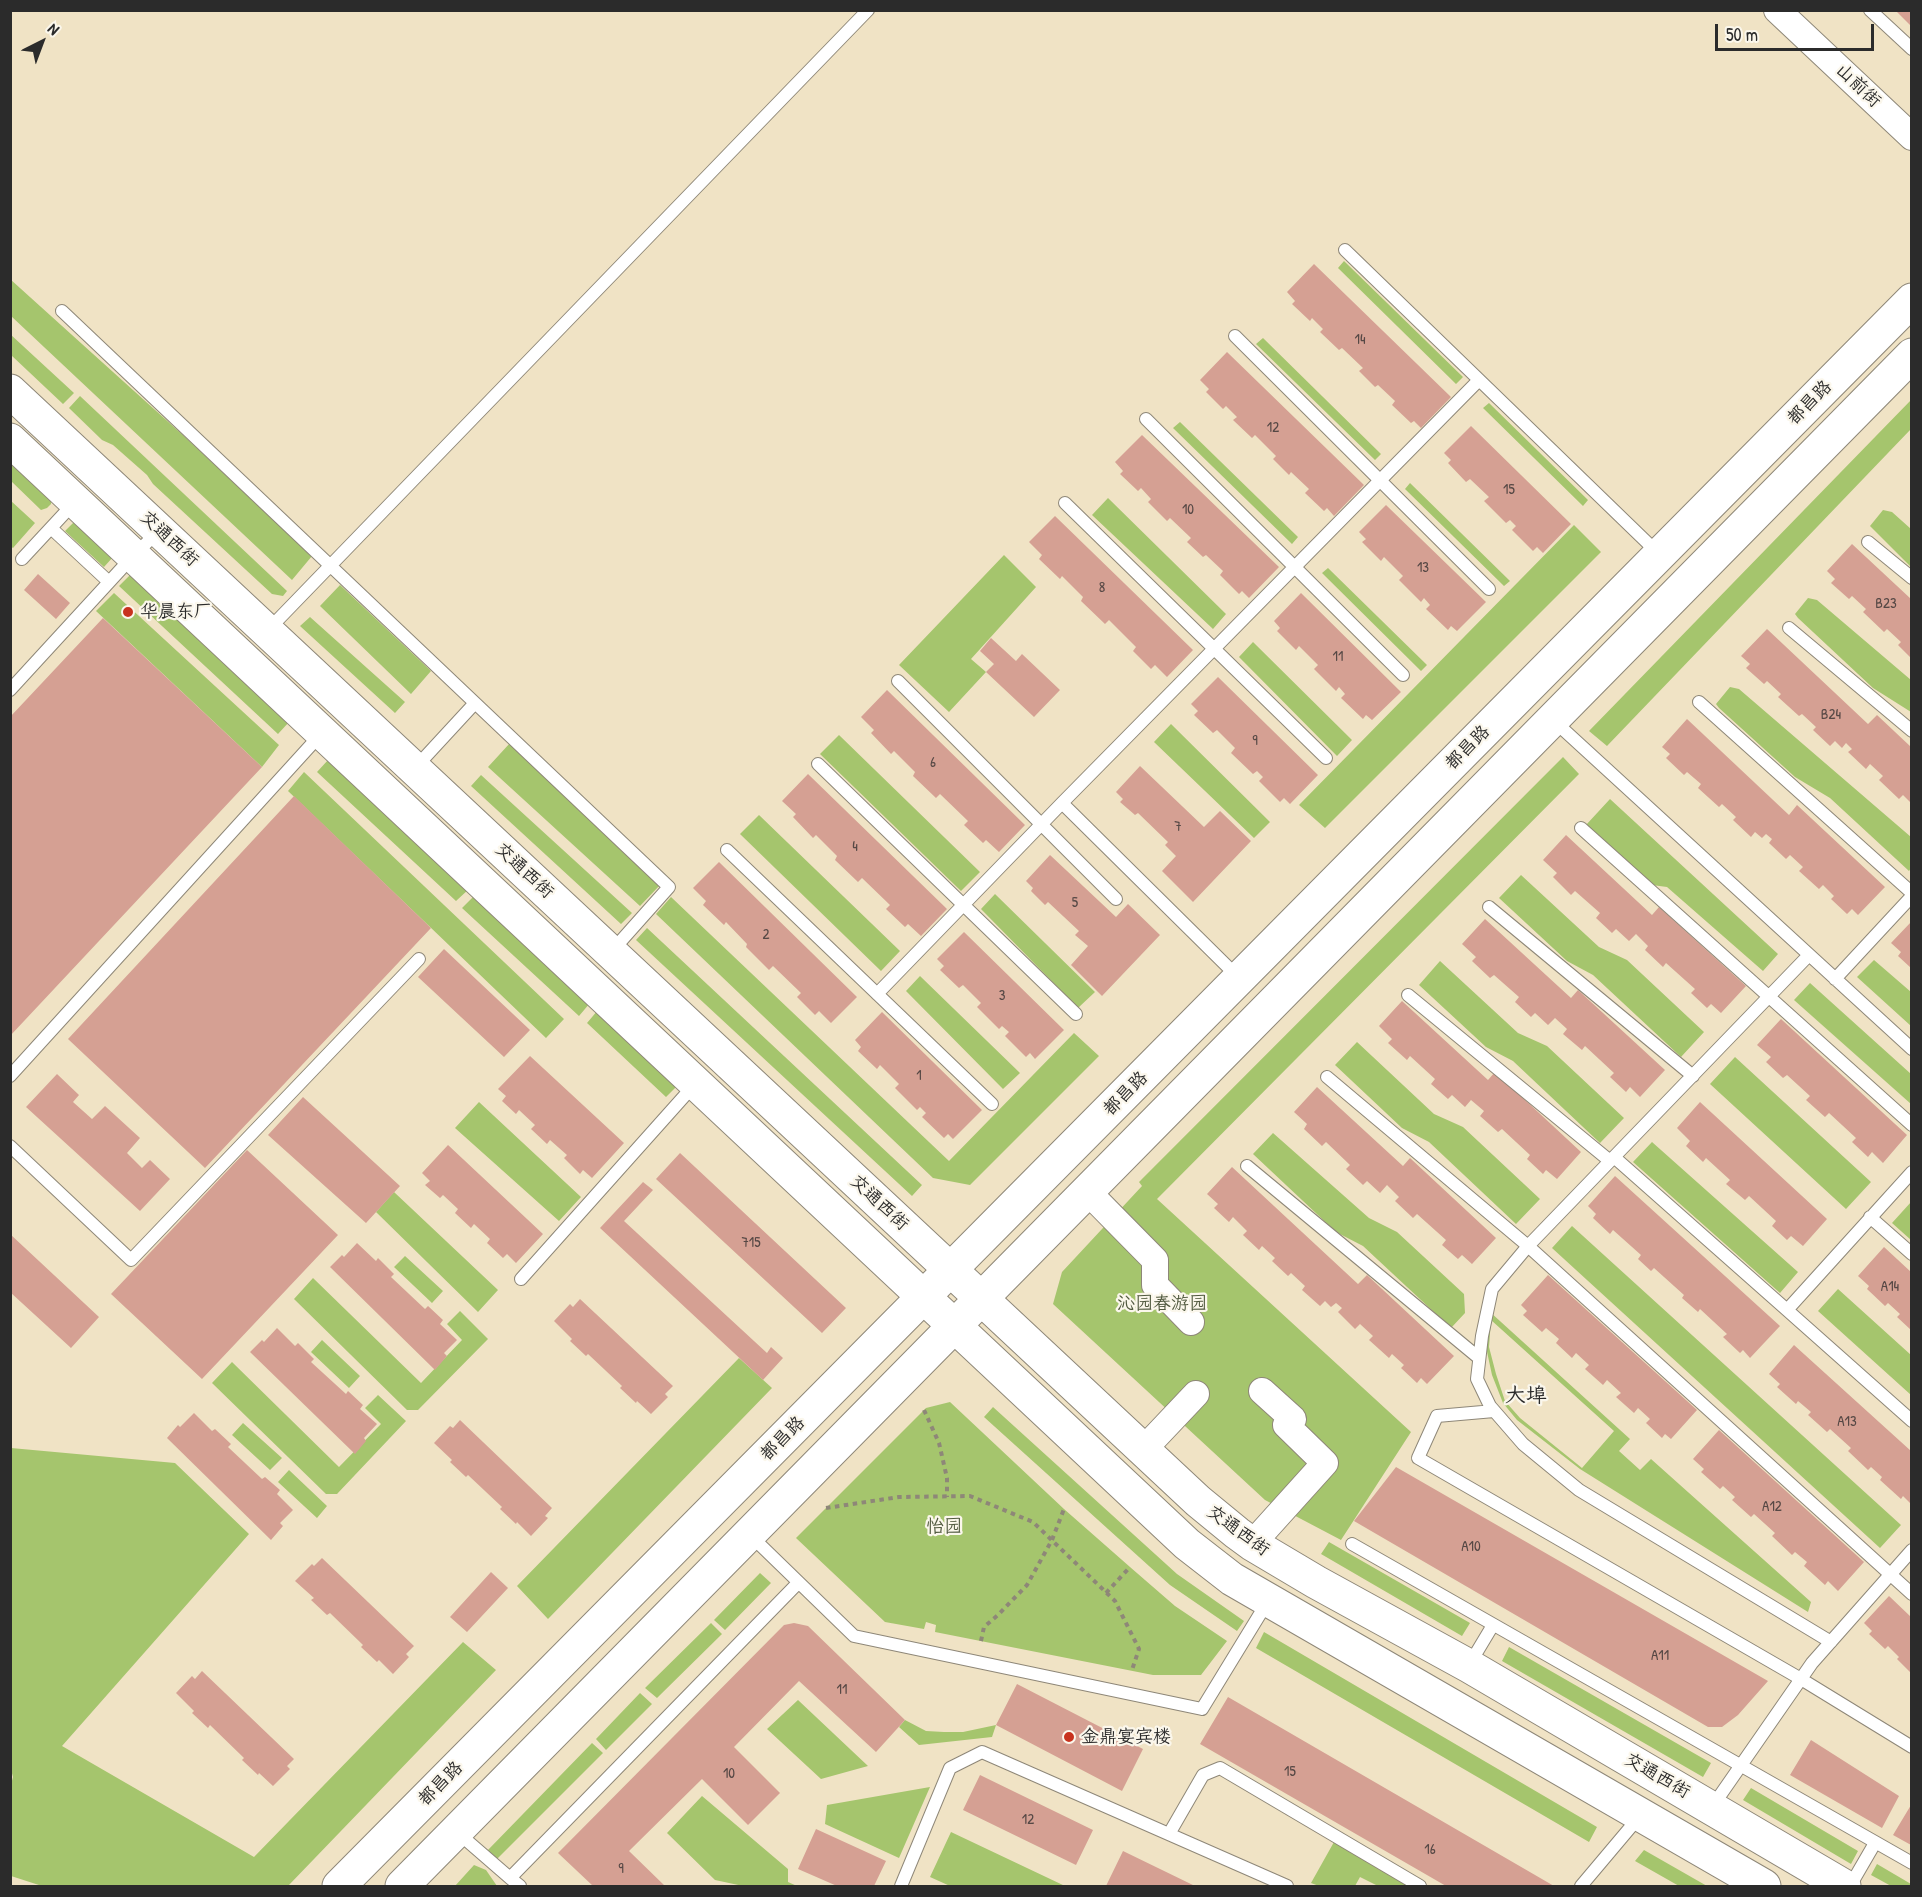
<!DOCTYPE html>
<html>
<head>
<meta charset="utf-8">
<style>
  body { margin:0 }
  #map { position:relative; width:1922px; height:1897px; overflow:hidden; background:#f0e3c5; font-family:"Patrick Hand",sans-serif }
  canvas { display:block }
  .frame { position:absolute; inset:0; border:12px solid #2b2b2b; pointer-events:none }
  .north { position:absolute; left:12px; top:12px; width:60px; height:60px; -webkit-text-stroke:4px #fbf7ec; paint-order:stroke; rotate:42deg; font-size:16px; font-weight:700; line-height:24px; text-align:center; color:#2b2b2b }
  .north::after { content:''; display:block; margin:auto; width:21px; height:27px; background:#2b2b2b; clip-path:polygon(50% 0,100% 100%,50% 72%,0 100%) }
  .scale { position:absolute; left:1715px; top:24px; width:159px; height:27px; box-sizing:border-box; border:3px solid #2b2b2b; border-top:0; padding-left:8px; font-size:18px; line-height:21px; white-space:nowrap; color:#2b2b2b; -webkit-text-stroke:4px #fbf7ec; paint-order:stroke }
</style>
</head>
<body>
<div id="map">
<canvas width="1922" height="1897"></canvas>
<div class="frame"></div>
<div class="north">N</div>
<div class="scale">50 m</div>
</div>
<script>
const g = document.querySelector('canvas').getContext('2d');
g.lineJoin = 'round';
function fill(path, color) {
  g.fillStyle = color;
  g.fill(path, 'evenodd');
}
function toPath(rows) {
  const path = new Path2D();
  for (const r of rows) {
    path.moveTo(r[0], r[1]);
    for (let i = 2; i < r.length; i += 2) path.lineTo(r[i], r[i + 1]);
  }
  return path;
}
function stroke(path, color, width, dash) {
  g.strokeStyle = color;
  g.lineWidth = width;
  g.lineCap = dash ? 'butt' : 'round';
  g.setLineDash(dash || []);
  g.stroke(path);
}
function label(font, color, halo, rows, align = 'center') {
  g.font = font + ' "Patrick Hand","LXGW WenKai TC",sans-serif';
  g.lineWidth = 4.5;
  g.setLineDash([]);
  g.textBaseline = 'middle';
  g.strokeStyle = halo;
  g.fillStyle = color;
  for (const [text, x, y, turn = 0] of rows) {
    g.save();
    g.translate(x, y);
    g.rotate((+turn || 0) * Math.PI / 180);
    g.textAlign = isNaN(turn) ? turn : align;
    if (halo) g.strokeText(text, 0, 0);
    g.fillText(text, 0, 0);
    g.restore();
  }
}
fill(toPath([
  [1344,261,1463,377,1456,384,1338,268],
  [10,279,185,437,312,556,292,580,11,316],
  [10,334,74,393,63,404,11,355],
  [1263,338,1381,454,1375,460,1256,344],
  [80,396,287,591,283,596,272,594,153,484,147,475,113,445,102,440,69,408],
  [1911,400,1911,429,1607,746,1589,731],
  [1489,403,1588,500,1583,506,1483,408],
  [1180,422,1298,537,1292,544,1173,428],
  [10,458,51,496,51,504,47,508,41,510,11,481],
  [1410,483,1510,581,1504,586,1405,489],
  [1108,498,1226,614,1213,629,1092,515],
  [10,500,35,523,13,548,10,546],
  [1883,510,1892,512,1911,529,1911,567,1870,526],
  [75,521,113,557,104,567,65,531],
  [1574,525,1601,552,1325,828,1299,805],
  [1004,555,1036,587,971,659,986,672,949,712,899,665],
  [1328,568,1427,665,1421,671,1322,573],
  [131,574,289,722,278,734,119,586],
  [340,585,431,671,411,694,320,606],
  [114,593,279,745,262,767,96,611],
  [1808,598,1817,600,1911,680,1911,712,1873,688,1798,618,1795,614],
  [310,617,405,702,395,713,300,626],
  [1253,642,1352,740,1337,756,1239,657],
  [1730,687,1739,689,1911,837,1911,868,1909,871,1830,798,1795,777,1719,708,1716,704],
  [1171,724,1270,822,1254,838,1154,742],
  [839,735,980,872,961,891,820,754],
  [510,743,661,884,640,906,488,767],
  [1563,757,1579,774,1157,1199,1411,1432,1341,1540,1265,1500,1053,1304,1062,1272,1142,1186,1139,1182],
  [328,760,469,889,456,901,317,772],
  [304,772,564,1019,546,1038,288,791],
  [481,775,632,913,621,924,471,786],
  [1610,799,1778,954,1763,971,1667,887,1652,885,1586,825],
  [759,815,900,951,881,971,740,834],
  [1521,875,1599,947,1627,960,1704,1032,1681,1057,1593,975,1567,961,1499,898],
  [995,894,1095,992,1078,1008,981,909],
  [475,895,590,1003,579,1016,462,908],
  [671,897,949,1161,1074,1033,1099,1056,970,1185,933,1178,656,914],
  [647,928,922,1185,912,1196,636,940],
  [1874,960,1911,992,1911,1026,1857,977],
  [1440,961,1518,1033,1547,1046,1624,1118,1600,1143,1513,1061,1486,1047,1419,985],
  [920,976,1020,1073,1003,1089,906,991],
  [1810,983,1911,1074,1911,1104,1794,1000],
  [598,1010,679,1084,666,1097,587,1023],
  [1357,1042,1434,1114,1463,1127,1540,1199,1516,1224,1429,1142,1402,1128,1335,1065],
  [1735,1057,1871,1182,1846,1209,1710,1084],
  [479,1102,581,1197,559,1221,455,1128],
  [1273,1133,1369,1218,1397,1232,1464,1294,1465,1313,1451,1328,1363,1246,1336,1232,1253,1154],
  [1652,1142,1798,1272,1780,1293,1633,1162],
  [394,1192,498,1290,478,1312,376,1212],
  [1911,1202,1911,1240,1892,1223],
  [1572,1226,1901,1525,1880,1548,1552,1248],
  [405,1256,443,1291,432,1303,394,1267],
  [313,1278,421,1383,462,1340,447,1324,460,1311,488,1339,418,1410,407,1410,294,1299],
  [1838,1289,1911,1355,1911,1395,1818,1311],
  [1490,1312,1630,1439,1619,1451,1640,1470,1651,1459,1811,1602,1808,1612,1580,1469,1517,1420,1503,1403,1492,1375,1486,1347],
  [1491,1320,1614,1431,1582,1468,1520,1418,1505,1401,1496,1374,1489,1347],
  [322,1340,360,1376,349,1388,311,1352],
  [739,1358,772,1388,548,1619,517,1586],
  [232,1362,339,1467,381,1424,365,1408,378,1395,406,1421,337,1494,326,1494,212,1383],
  [950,1402,1064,1509,1130,1567,1175,1606,1227,1641,1201,1675,1153,1675,935,1632,936,1625,926,1622,924,1629,885,1622,796,1538,926,1408],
  [993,1407,1177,1574,1244,1621,1237,1631,1170,1585,984,1417],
  [243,1423,282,1458,270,1470,232,1435],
  [11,1448,175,1463,249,1534,62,1746,254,1857,463,1642,496,1670,288,1886,42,1886,11,1876,10,1788,13,1777,10,1766],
  [289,1470,327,1506,317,1518,278,1482],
  [1329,1542,1470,1623,1462,1636,1321,1554],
  [760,1573,771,1583,725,1630,714,1620],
  [711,1623,722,1634,657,1698,645,1688],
  [1264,1632,1597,1827,1589,1842,1256,1648],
  [1509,1647,1711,1763,1703,1777,1502,1661],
  [640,1693,652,1704,606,1750,596,1739],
  [798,1700,868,1766,821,1779,767,1729],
  [905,1720,926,1731,944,1732,963,1732,996,1725,992,1737,919,1745,899,1727],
  [592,1743,603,1753,496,1860,487,1851],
  [930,1787,899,1858,825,1824,827,1805],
  [1751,1788,1858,1851,1851,1864,1743,1800],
  [702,1796,788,1869,788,1882,797,1886,743,1886,715,1880,667,1833],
  [951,1832,1065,1886,950,1886,930,1877],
  [1334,1842,1409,1886,1378,1886,1360,1877,1355,1886,1319,1886,1311,1883],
  [1644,1850,1707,1886,1679,1886,1635,1861],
  [1877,1864,1911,1884,1911,1886,1891,1886,1871,1875],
  [474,1865,486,1870,497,1886,455,1886]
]), '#a5c56d');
fill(toPath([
  [1895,10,1911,10,1911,26],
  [1314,264,1451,397,1421,428,1414,421,1411,423,1392,405,1395,401,1378,385,1375,387,1359,371,1363,368,1342,348,1339,350,1320,332,1323,329,1312,318,1310,321,1292,304,1295,301,1287,292],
  [1227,352,1364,485,1334,516,1327,508,1324,511,1305,493,1309,489,1291,472,1289,475,1273,459,1276,456,1255,435,1252,438,1233,420,1237,417,1226,406,1223,409,1206,392,1209,389,1200,380],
  [1471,426,1571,524,1543,553,1537,547,1533,551,1512,530,1516,526,1510,520,1506,523,1484,501,1489,497,1470,479,1466,482,1448,463,1451,460,1444,453],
  [1142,435,1279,567,1249,598,1242,591,1239,594,1220,575,1223,571,1206,555,1203,557,1187,542,1191,538,1170,518,1167,521,1148,502,1151,499,1141,488,1138,491,1120,474,1123,471,1115,462],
  [1386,505,1486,602,1457,631,1451,626,1448,630,1426,609,1430,605,1424,598,1421,602,1399,580,1403,576,1384,557,1381,561,1362,542,1366,539,1359,532],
  [1055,516,1193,650,1167,677,1155,665,1151,669,1133,651,1136,647,1109,620,1105,624,1081,601,1083,597,1062,576,1060,579,1039,559,1042,555,1029,542],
  [1852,544,1911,599,1911,658,1898,645,1901,642,1887,629,1884,632,1863,612,1866,609,1852,596,1849,599,1831,583,1835,579,1827,571],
  [38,574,70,603,56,619,24,590],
  [1301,593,1401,692,1372,720,1366,715,1363,719,1341,698,1345,694,1339,687,1336,691,1314,669,1318,665,1299,646,1296,650,1277,631,1280,628,1274,621],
  [103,618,262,767,10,1036,10,717],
  [1767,629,1868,724,1877,715,1911,747,1911,803,1903,795,1899,799,1879,780,1883,776,1870,764,1866,769,1848,752,1852,749,1846,743,1842,748,1835,741,1830,746,1813,730,1816,727,1802,714,1799,716,1778,697,1781,694,1767,681,1764,684,1746,668,1750,664,1741,656],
  [991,638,1016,661,1022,654,1060,690,1034,717,986,672,994,664,980,651],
  [1218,677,1318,775,1290,804,1284,798,1280,802,1259,781,1263,777,1257,771,1253,774,1231,753,1235,748,1217,730,1213,733,1194,715,1198,711,1191,704],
  [887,690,1025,825,999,852,986,840,983,843,964,825,968,821,940,794,936,798,913,776,915,772,894,751,891,754,871,733,874,730,861,717],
  [1687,719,1789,815,1797,805,1885,887,1858,915,1852,909,1847,914,1831,899,1834,896,1823,885,1819,889,1799,871,1803,867,1790,855,1786,859,1769,843,1772,839,1766,834,1762,838,1755,832,1751,837,1733,820,1736,817,1722,804,1719,807,1698,788,1701,784,1687,772,1684,775,1666,758,1670,754,1662,747],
  [1140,766,1204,827,1220,811,1251,841,1193,902,1162,871,1176,856,1165,845,1168,842,1138,813,1135,815,1120,802,1123,799,1116,792],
  [808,774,947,909,921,936,908,924,905,927,886,909,890,905,862,878,858,882,835,860,837,856,816,835,813,838,793,817,796,814,782,801],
  [294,796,431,928,205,1168,68,1039],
  [1566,835,1652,915,1659,907,1746,986,1721,1013,1711,1004,1707,1008,1691,993,1695,989,1666,963,1663,967,1645,950,1648,946,1636,934,1629,941,1616,929,1612,933,1596,918,1600,913,1575,891,1571,895,1553,877,1557,873,1543,860],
  [1050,855,1116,917,1128,904,1160,935,1102,996,1071,965,1088,946,1075,935,1079,931,1048,902,1045,905,1031,891,1033,888,1026,881],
  [719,862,857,997,831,1023,819,1011,815,1015,797,997,801,993,773,966,769,970,746,947,747,944,726,922,724,925,703,905,706,901,693,888],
  [1485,919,1571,998,1578,990,1665,1070,1640,1097,1630,1087,1626,1092,1610,1077,1614,1073,1585,1046,1582,1050,1563,1034,1567,1029,1555,1018,1548,1025,1535,1013,1531,1017,1515,1002,1519,997,1494,975,1490,978,1472,961,1476,957,1462,944],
  [1911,922,1911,968,1898,956,1901,952,1891,943],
  [964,932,1064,1030,1035,1059,1030,1053,1026,1057,1005,1036,1009,1032,1002,1026,999,1029,977,1007,981,1003,963,985,959,988,940,970,944,966,937,959],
  [444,949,530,1030,504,1057,418,977],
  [1402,1001,1488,1080,1495,1072,1581,1152,1557,1179,1546,1170,1543,1174,1527,1159,1530,1155,1502,1129,1498,1132,1480,1116,1484,1111,1471,1100,1465,1107,1452,1095,1448,1099,1431,1084,1435,1079,1410,1056,1407,1060,1388,1043,1392,1039,1379,1026],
  [882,1012,982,1110,953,1139,948,1134,944,1138,922,1117,926,1113,920,1107,917,1110,895,1088,899,1084,880,1065,877,1069,858,1051,861,1047,855,1040],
  [1781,1019,1907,1135,1883,1163,1872,1152,1868,1157,1852,1142,1856,1138,1829,1113,1825,1117,1806,1100,1810,1096,1787,1075,1783,1078,1766,1062,1771,1057,1757,1045],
  [530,1056,624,1143,592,1178,583,1170,580,1174,564,1158,567,1155,550,1140,547,1144,531,1129,535,1125,519,1110,516,1114,502,1101,506,1096,498,1089],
  [57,1074,79,1095,73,1102,92,1119,105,1106,140,1138,127,1153,142,1168,150,1160,170,1179,140,1211,26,1107],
  [1317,1087,1403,1166,1410,1158,1496,1238,1472,1264,1462,1255,1458,1259,1442,1245,1446,1240,1417,1214,1413,1218,1395,1201,1399,1197,1387,1185,1380,1193,1367,1181,1363,1185,1346,1169,1350,1165,1326,1142,1322,1146,1304,1129,1307,1124,1294,1112],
  [303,1097,400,1186,366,1223,268,1135],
  [1700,1102,1827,1219,1803,1246,1791,1236,1787,1240,1772,1226,1776,1221,1749,1196,1745,1200,1726,1184,1730,1180,1706,1158,1703,1162,1686,1146,1690,1141,1677,1128],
  [448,1145,543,1234,516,1263,507,1254,503,1258,487,1243,490,1239,474,1224,471,1228,455,1213,458,1209,443,1195,440,1198,425,1185,430,1181,422,1173],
  [247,1150,338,1235,202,1379,111,1294],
  [680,1153,846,1308,822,1333,656,1179],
  [1232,1167,1358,1284,1367,1275,1454,1356,1427,1384,1421,1378,1417,1383,1401,1368,1404,1365,1392,1354,1389,1358,1369,1340,1373,1336,1360,1324,1355,1329,1338,1312,1342,1308,1336,1303,1331,1307,1325,1301,1320,1306,1302,1290,1305,1286,1291,1273,1288,1276,1272,1261,1275,1258,1262,1246,1259,1250,1243,1235,1247,1231,1233,1217,1229,1222,1214,1208,1218,1204,1207,1194],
  [1615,1176,1780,1326,1750,1358,1743,1350,1740,1353,1723,1337,1727,1334,1700,1309,1698,1312,1682,1298,1684,1295,1654,1268,1651,1271,1638,1259,1641,1255,1613,1230,1610,1234,1593,1218,1596,1214,1588,1206],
  [643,1182,653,1190,624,1221,767,1353,771,1347,783,1358,763,1380,600,1228],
  [10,1234,99,1317,71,1348,10,1292],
  [357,1243,376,1261,378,1258,394,1274,391,1277,425,1309,428,1306,443,1320,440,1324,457,1340,444,1353,447,1356,435,1370,330,1267,342,1255,344,1257],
  [1884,1247,1911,1272,1911,1330,1897,1317,1900,1314,1888,1303,1885,1306,1867,1289,1869,1286,1858,1276],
  [1548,1275,1697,1410,1671,1439,1665,1434,1662,1438,1646,1423,1650,1419,1638,1408,1634,1413,1616,1397,1621,1393,1607,1380,1603,1385,1585,1369,1589,1365,1576,1353,1572,1358,1556,1343,1559,1339,1546,1328,1542,1332,1523,1315,1527,1311,1521,1305],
  [580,1299,673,1386,665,1394,668,1397,651,1414,637,1401,636,1403,620,1388,622,1386,588,1354,586,1356,570,1341,572,1339,554,1321,570,1304,573,1307],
  [277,1328,295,1346,298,1343,314,1359,311,1362,346,1394,348,1391,363,1405,360,1409,377,1424,364,1438,366,1441,355,1454,250,1352,262,1340,264,1342],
  [1794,1345,1911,1451,1911,1504,1903,1496,1901,1499,1880,1480,1882,1477,1871,1467,1868,1470,1848,1451,1851,1448,1830,1429,1827,1432,1808,1415,1811,1412,1798,1401,1796,1404,1777,1387,1780,1384,1769,1374],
  [194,1413,212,1431,215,1429,231,1444,228,1447,262,1479,265,1477,280,1490,277,1494,293,1510,280,1523,283,1526,271,1540,167,1438,178,1425,180,1427],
  [460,1420,552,1508,545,1516,548,1518,531,1536,517,1522,516,1524,500,1509,502,1507,468,1475,466,1477,450,1462,452,1460,434,1443,450,1426,453,1428],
  [1719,1430,1864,1562,1838,1591,1828,1581,1825,1585,1804,1566,1807,1562,1795,1552,1792,1555,1772,1536,1775,1533,1754,1514,1751,1517,1732,1500,1735,1497,1723,1486,1720,1489,1701,1472,1704,1469,1693,1459],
  [1396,1467,1768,1681,1738,1715,1722,1727,1708,1727,1354,1521],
  [322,1558,414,1646,406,1654,409,1657,393,1674,379,1660,377,1662,361,1647,363,1645,330,1613,327,1615,311,1600,314,1598,295,1581,312,1564,314,1566],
  [491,1572,508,1588,467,1632,450,1617],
  [1889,1596,1911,1617,1911,1673,1897,1659,1899,1657,1888,1646,1885,1649,1869,1634,1872,1631,1864,1623],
  [794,1623,808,1626,905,1720,876,1752,799,1681,734,1747,780,1793,748,1825,702,1779,629,1851,665,1886,593,1886,558,1853,784,1625],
  [202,1671,294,1759,287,1766,290,1769,273,1786,259,1773,258,1775,242,1760,244,1758,210,1725,208,1728,192,1713,194,1711,176,1693,192,1676,195,1679],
  [1017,1684,1143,1749,1122,1791,996,1725],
  [1228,1697,1554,1886,1446,1886,1200,1744],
  [1811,1740,1899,1796,1882,1828,1790,1775],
  [980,1775,1093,1830,1076,1865,963,1810],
  [1911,1805,1911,1845,1893,1835],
  [816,1829,886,1861,874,1886,837,1886,798,1869],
  [1123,1851,1195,1886,1106,1886]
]), '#d5a093');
const lane = toPath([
  [1870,10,1912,49],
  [1345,250,1659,554],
  [62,311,669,887,612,951],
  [1235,336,1489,589],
  [1146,419,1403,675],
  [1065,503,1326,758],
  [51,528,109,582],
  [1868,542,1912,578],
  [22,559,74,503],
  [1789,628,1912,731],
  [268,630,868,10],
  [898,681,1116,899],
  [10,690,134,555,159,531],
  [1699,702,1912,893],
  [1553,720,1912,1049],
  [818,764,1076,1014],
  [415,768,475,703],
  [1062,803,1238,977],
  [1581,828,1912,1125],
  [727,850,992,1104],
  [1489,907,1693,1076],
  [1809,955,1528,1246,1492,1289,1482,1336,1477,1379,1490,1406,1523,1444,1579,1490,1831,1642],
  [1835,979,1912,896],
  [877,994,1062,803,1479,380],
  [1408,995,1610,1161],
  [10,1076,321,734],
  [1327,1077,1528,1246,1912,1594],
  [10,1146,131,1260,419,959],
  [1614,1157,1787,1310],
  [1247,1166,1479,1358],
  [1912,1172,1787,1310,1912,1421],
  [1870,1217,1912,1254],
  [521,1279,696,1083],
  [1494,1411,1437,1416,1418,1458,1801,1679,1912,1747],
  [750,1535,854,1636,1202,1709,1268,1601],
  [1352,1544,1912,1863],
  [1469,1665,1493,1625],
  [1712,1807,1812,1663,1912,1550],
  [457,1832,510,1878],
  [1169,1834,1203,1775,1220,1768,1420,1886],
  [520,1886,510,1878,798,1583],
  [901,1886,950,1768,982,1752,1287,1886],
  [1581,1886,1640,1816],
  [1850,1886,1875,1843]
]);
const street = toPath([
  [1777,10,1912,137],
  [1087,1191,1155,1260,1155,1285,1191,1322],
  [1143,1450,1196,1394],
  [1252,1544,1325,1463,1286,1425,1293,1419,1262,1391]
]);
const secondary = toPath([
  [339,1886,1912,300],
  [402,1886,1912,355]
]);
const primary = toPath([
  [10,391,1198,1501,1237,1533,1252,1544,1316,1582,1469,1666,1844,1886],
  [10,440,1187,1544,1232,1579,1764,1886]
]);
stroke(lane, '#8e8778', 14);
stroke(street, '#8e8778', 28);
stroke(secondary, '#8e8778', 35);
stroke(primary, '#8e8778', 35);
stroke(toPath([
  [924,1410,939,1443,947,1478,947,1497],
  [826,1508,899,1497,970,1496,1033,1522,1115,1601,1139,1649,1132,1670],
  [1106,1593,1130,1567],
  [981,1641,984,1627,998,1615,1027,1585,1052,1540,1064,1509]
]), '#8e8778', 4, [4.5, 4.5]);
stroke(lane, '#fff', 12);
stroke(street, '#fff', 26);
stroke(secondary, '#fff', 33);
stroke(primary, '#fff', 33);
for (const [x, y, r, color] of [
  [128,612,6,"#c8321e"],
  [1069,1737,6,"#c8321e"]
]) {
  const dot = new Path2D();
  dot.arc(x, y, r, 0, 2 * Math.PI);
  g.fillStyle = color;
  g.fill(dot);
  stroke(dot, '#fbf7ec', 2);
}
label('15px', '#564845', null, [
  ["14",1360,340],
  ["12",1273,428],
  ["15",1509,490],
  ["10",1188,510],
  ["13",1423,568],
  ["8",1102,588],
  ["B23",1886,604],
  ["11",1338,657],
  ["B24",1831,715],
  ["9",1255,741],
  ["6",933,763],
  ["7",1178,827],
  ["4",855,847],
  ["5",1075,903],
  ["2",766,935],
  ["3",1002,996],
  ["1",919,1076],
  ["715",751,1243],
  ["A14",1890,1287],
  ["A13",1847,1422],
  ["A12",1772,1507],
  ["A10",1471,1547],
  ["A11",1660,1656],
  ["11",842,1690],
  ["15",1290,1772],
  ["10",729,1774],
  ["12",1028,1820],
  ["16",1430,1850],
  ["9",621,1869]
]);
label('18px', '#2b2b2b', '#fbf7ec', [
  ["山前街",1858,86,43],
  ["都昌路",1810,403,-45],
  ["交通西街",169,539,43],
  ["都昌路",1468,748,-45],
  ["交通西街",524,871,43],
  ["都昌路",1126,1094,-45],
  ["交通西街",879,1203,43],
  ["都昌路",783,1439,-45],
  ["交通西街",1238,1531,36],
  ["交通西街",1657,1776,30],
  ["都昌路",441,1784,-45]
]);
label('18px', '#2b2b2b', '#fbf7ec', [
  ["华晨东厂",140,612],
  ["金鼎宴宾楼",1081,1737]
], 'left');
label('18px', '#50593f', '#fbf7ec', [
  ["沁园春游园",1162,1304],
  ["怡园",944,1527]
]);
label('21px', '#2b2b2b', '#fbf7ec', [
  ["大埠",1526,1396]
]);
</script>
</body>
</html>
